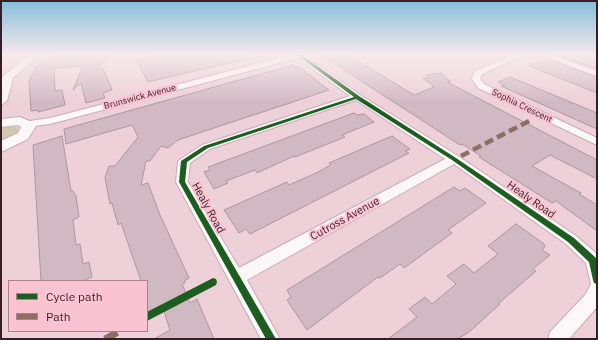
<!DOCTYPE html>
<html>
<head>
<meta charset="utf-8">
<style>
  body { margin:0 }
  #map { position:relative; width:598px; height:340px; overflow:hidden; background:#edd0d8; font-family:"IBM Plex Sans",sans-serif }
  canvas { display:block }
  .frame { position:absolute; inset:0; border:2px solid #371e26; pointer-events:none }
  .legend { position:absolute; left:8px; top:280px; width:140px; height:52px; box-sizing:border-box; background:#fac3d2; border:1px solid #ac818d; margin:0; padding:5px 7px; list-style:none; font-size:12px; color:#371e26 }
  .legend li { display:flex; align-items:center; gap:8px; height:20px }
  .legend b { width:20px; border:1px solid #ac818d }
</style>
</head>
<body>
<div id="map">
<canvas width="598" height="340"></canvas>
<div class="frame"></div>
<ul class="legend">
<li><b style="height:5px;background:#1b5e20"></b>Cycle path</li>
<li><b style="height:5px;background:#8d6e63"></b>Path</li>
</ul>
</div>
<script>
const g = document.querySelector('canvas').getContext('2d');
g.lineJoin = 'round';
function fill(path, color) {
  g.fillStyle = color;
  g.fill(path, 'evenodd');
}
function toPath(rows) {
  const path = new Path2D();
  for (const r of rows) {
    path.moveTo(r[0], r[1]);
    for (let i = 2; i < r.length; i += 2) path.lineTo(r[i], r[i + 1]);
  }
  return path;
}
function stroke(path, color, width, dash) {
  g.strokeStyle = color;
  g.lineWidth = width;
  g.lineCap = dash ? 'butt' : 'round';
  g.setLineDash(dash || []);
  g.stroke(path);
}
function label(font, color, halo, rows, align = 'center') {
  g.font = font + ' "IBM Plex Sans",sans-serif';
  g.lineWidth = 4;
  g.setLineDash([]);
  g.textBaseline = 'middle';
  g.strokeStyle = halo;
  g.fillStyle = color;
  for (const [text, x, y, turn = 0] of rows) {
    g.save();
    g.translate(x, y);
    g.rotate((+turn || 0) * Math.PI / 180);
    g.textAlign = isNaN(turn) ? turn : align;
    if (halo) g.strokeText(text, 0, 0);
    g.fillText(text, 0, 0);
    g.restore();
  }
}
fill(toPath([
  [12,125,18,128,17,133,1,141,1,126]
]), '#cfcaaf');
const building = toPath([
  [56,55,111,56,97,69,103,68,112,90,103,93,105,98,86,103,81,83,73,90,83,66,54,68,55,91,62,90,65,105,38,112,38,110,31,111,29,81,36,67,50,57,56,55],
  [151,55,246,55,246,59,148,82,136,60,152,57,151,55],
  [321,55,348,55,414,95,434,87,423,78,429,78,426,75,441,73,451,82,447,82,597,160,597,179,550,155,532,166,581,193,579,194,597,205,597,231,556,201,552,203,479,157,481,156,462,144,460,145,321,55],
  [557,55,597,55,597,69,557,55],
  [546,59,597,77,597,93,529,66,546,59],
  [293,65,296,67,299,67,329,90,178,140,168,148,161,146,150,161,146,161,141,185,148,183,160,215,189,278,184,281,185,283,182,284,190,303,197,299,214,339,154,339,170,330,162,305,147,312,147,281,141,281,121,223,118,225,112,203,110,204,105,178,109,166,115,166,138,137,132,125,66,144,64,129,293,65],
  [510,77,597,113,597,129,501,86,505,85,498,82,510,77],
  [354,113,357,115,364,114,374,122,342,135,345,137,295,157,294,156,257,173,255,170,226,181,228,183,214,189,204,172,210,170,208,167,354,113],
  [62,136,71,191,73,191,76,196,79,217,73,220,76,245,80,244,83,264,89,262,92,277,83,281,41,281,33,145,62,136],
  [392,136,410,149,405,151,409,153,250,234,246,229,239,233,224,210,287,182,289,185,314,174,331,165,329,163,392,136],
  [454,187,460,191,465,188,486,203,448,230,452,233,404,268,400,264,380,278,378,277,307,330,287,300,291,297,287,290,454,187],
  [516,224,543,243,545,246,542,250,550,255,533,269,536,271,499,303,500,304,468,333,457,339,388,339,417,317,409,309,425,297,432,304,456,284,447,276,464,264,474,273,498,254,488,246,516,224]
]);
fill(building, '#d1b9c3');
stroke(building, '#ad96a0', 1);
const minor = toPath([
  [290,55,304,55,360,95,458,156,576,236,597,254,597,307,569,339,548,339,550,332,585,295,591,284,586,263,566,244,454,164,247,280,280,339,261,339,176,182,178,161,202,145,350,96,298,58,50,124,27,127,22,124,23,122,50,118,290,55],
  [356,100,445,159,239,268,188,182,190,163,210,149,356,100],
  [514,55,525,55,482,74,480,79,484,84,597,138,597,145,478,88,472,79,475,71,514,55],
  [541,55,552,55,597,71,597,76,541,55]
]);
const tertiary = toPath([
  [29,55,40,55,13,78,7,101,1,105,2,77,29,55],
  [20,117,34,123,36,126,28,139,1,152,1,141,18,133,21,127,18,125,1,127,1,119,20,117]
]);
stroke(minor, '#c7adb4', 2);
stroke(tertiary, '#c7adb4', 2);
fill(minor, '#fcf8f9');
fill(tertiary, '#fcf8f9');
stroke(toPath([
  [461,156,533,119]
]), '#8d6e63', 4.5, [9, 4.5]);
stroke(toPath([
  [105,339,120,331]
]), '#8d6e63', 7, [14, 7]);
fill(toPath([
  [297,55,302,55,359,96,456,158,574,238,596,258,597,261,597,284,594,283,593,280,589,262,568,242,452,160,356,99,208,148,187,162,185,182,276,339,266,339,179,182,181,161,204,146,354,97,297,55],
  [213,278,216,279,217,282,216,285,147,321,147,312,213,278]
]), '#1b5e20');
const sky = g.createLinearGradient(0, 0, 0, 103);
sky.addColorStop(0, '#84bdd8');
sky.addColorStop(0.53, '#f7eaed');
sky.addColorStop(1, '#f7eaed00');
g.fillStyle = sky;
g.fillRect(0, 0, 598, 103);
label('9px', '#371e26', '#fac3d2', [
  ["Brunswick Avenue",140,97,-15],
  ["Sophia Crescent",522,106,26]
]);
label('11px', '#371e26', '#fac3d2', [
  ["Healy Road",531,200,35],
  ["Healy Road",208,208,61],
  ["Cutross Avenue",345,219,-29]
]);
</script>
</body>
</html>
